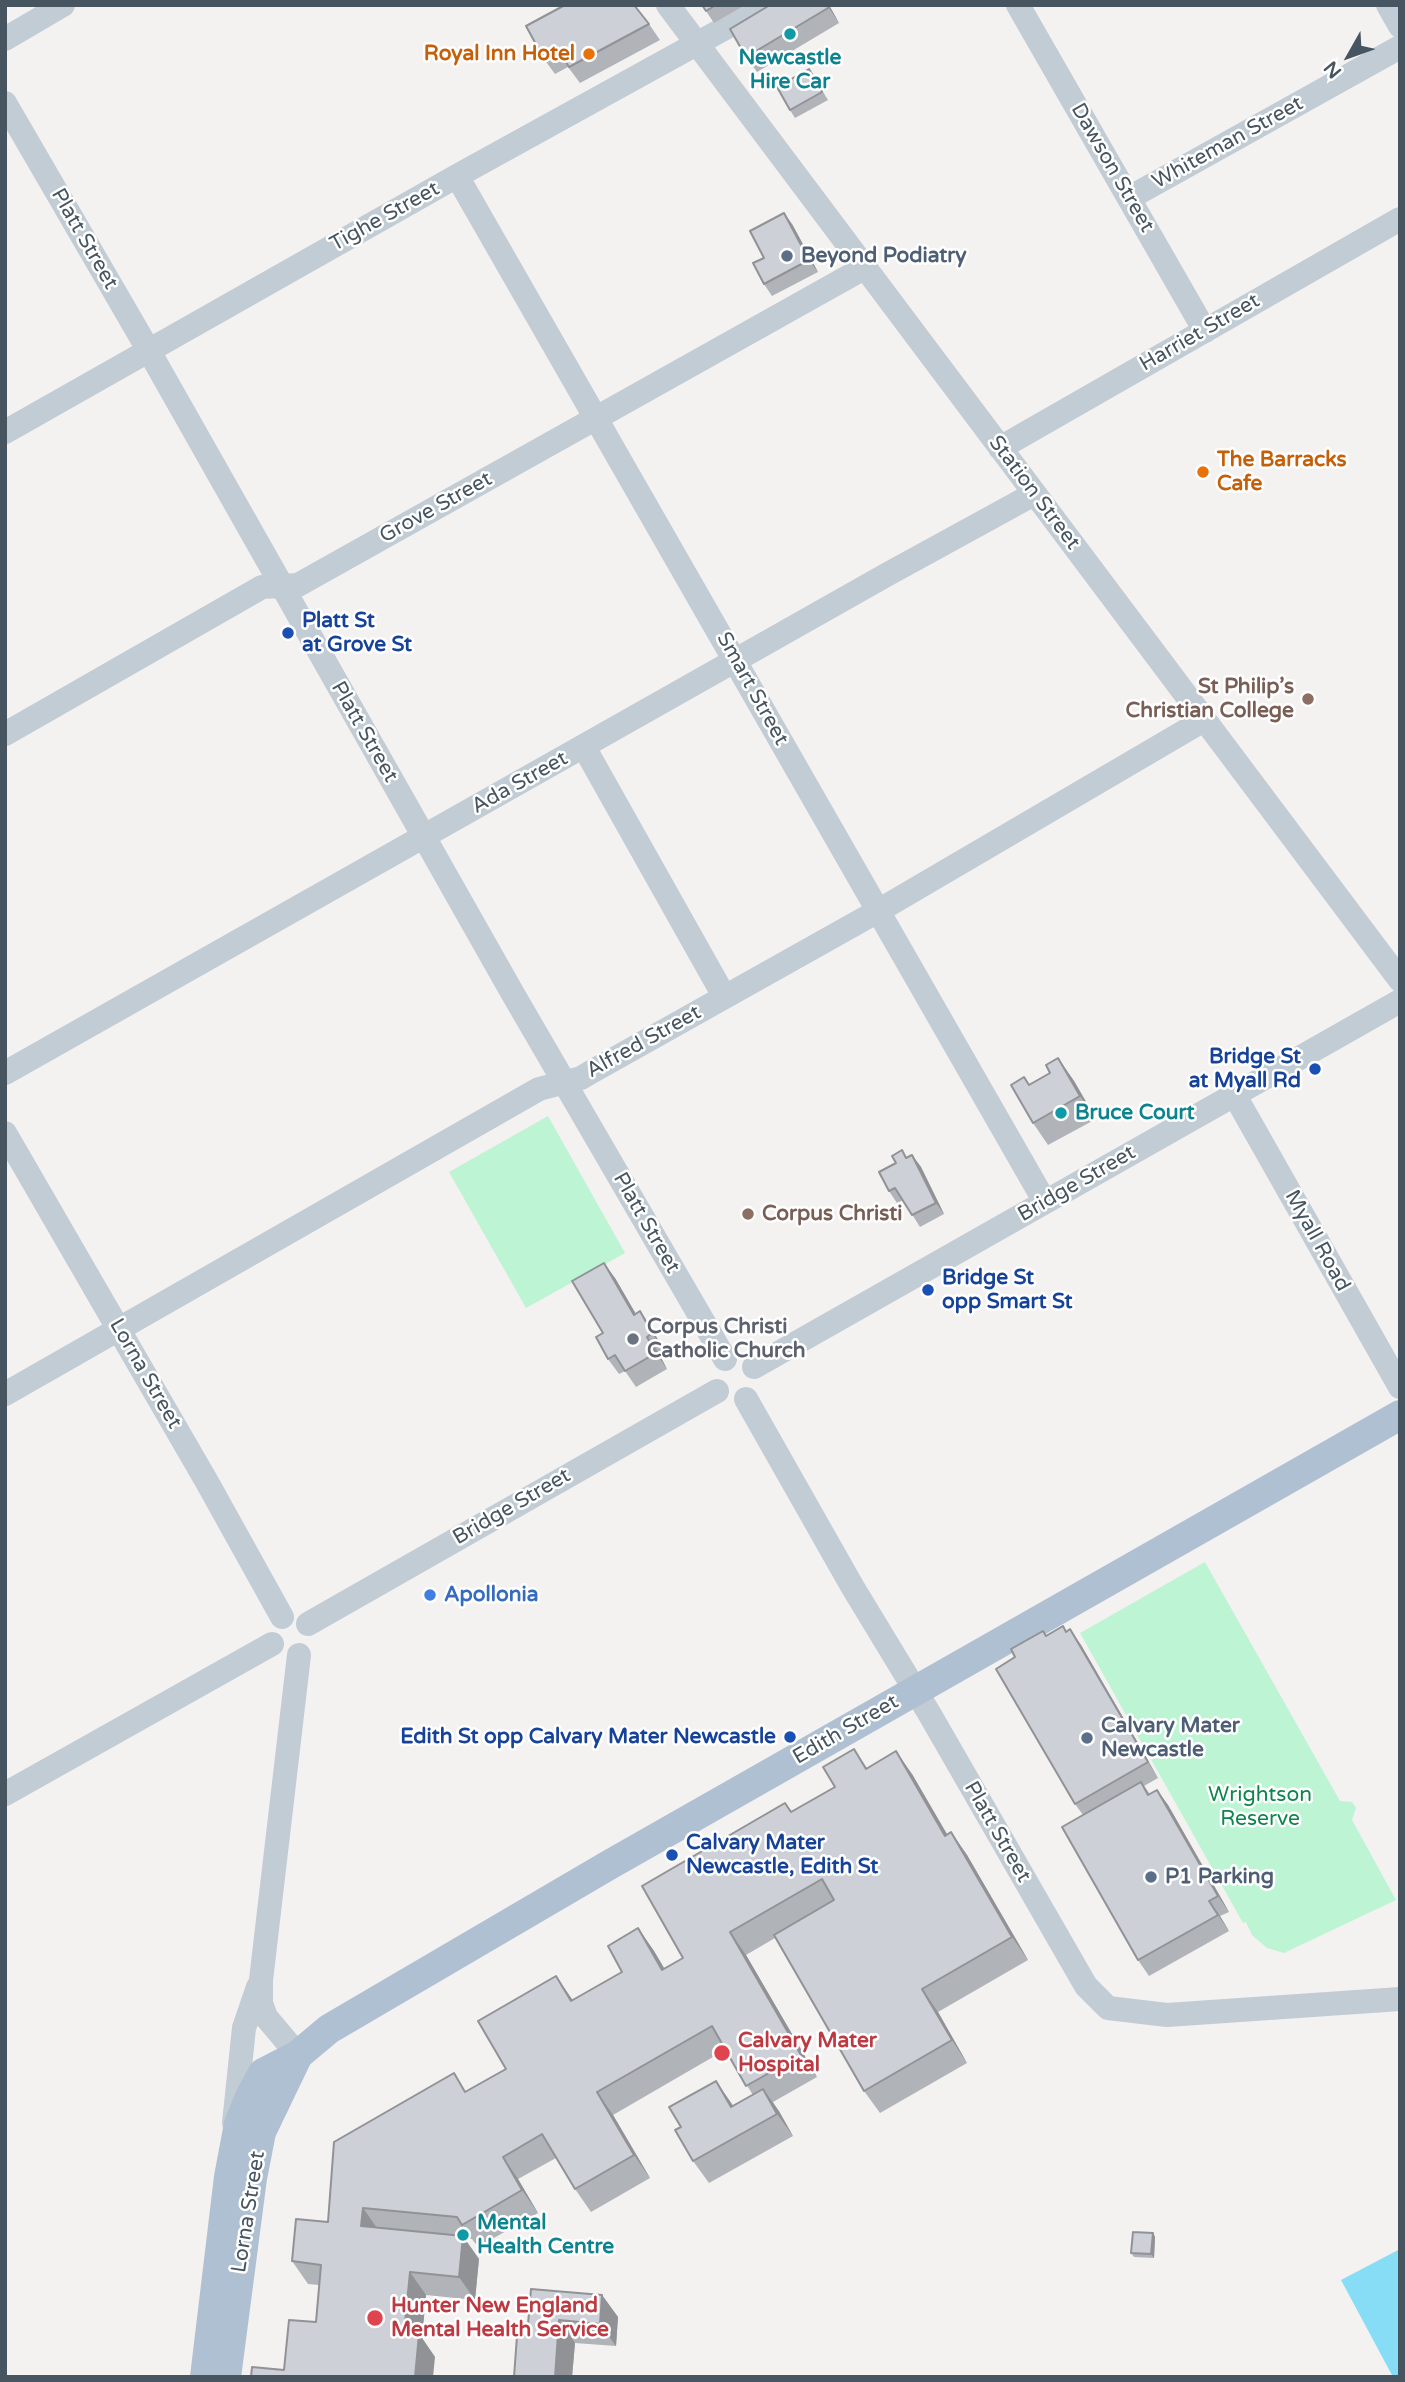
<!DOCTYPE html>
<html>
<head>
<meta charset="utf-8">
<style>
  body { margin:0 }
  #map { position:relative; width:1405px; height:2382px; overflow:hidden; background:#f4f1f1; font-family:"Varela Round",sans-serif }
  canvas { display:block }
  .frame { position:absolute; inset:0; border:7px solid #475561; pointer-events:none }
  .north { position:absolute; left:1314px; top:21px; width:70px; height:70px; -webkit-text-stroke:5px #fff; paint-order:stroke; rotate:230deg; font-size:19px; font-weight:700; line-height:28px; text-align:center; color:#475561 }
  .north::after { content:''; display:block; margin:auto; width:24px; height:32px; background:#475561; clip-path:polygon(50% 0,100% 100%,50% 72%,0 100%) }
</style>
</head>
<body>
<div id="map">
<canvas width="1405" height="2382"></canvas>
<div class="frame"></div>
<div class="north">N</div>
</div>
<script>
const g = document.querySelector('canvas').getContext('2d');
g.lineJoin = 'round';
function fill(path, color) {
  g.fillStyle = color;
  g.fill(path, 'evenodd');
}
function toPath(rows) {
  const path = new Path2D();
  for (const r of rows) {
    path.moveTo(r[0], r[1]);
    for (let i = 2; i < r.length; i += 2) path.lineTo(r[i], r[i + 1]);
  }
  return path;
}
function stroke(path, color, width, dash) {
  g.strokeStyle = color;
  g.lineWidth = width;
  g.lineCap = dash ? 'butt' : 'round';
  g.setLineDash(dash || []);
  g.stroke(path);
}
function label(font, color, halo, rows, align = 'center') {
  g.font = font + ' "Varela Round",sans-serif';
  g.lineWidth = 5;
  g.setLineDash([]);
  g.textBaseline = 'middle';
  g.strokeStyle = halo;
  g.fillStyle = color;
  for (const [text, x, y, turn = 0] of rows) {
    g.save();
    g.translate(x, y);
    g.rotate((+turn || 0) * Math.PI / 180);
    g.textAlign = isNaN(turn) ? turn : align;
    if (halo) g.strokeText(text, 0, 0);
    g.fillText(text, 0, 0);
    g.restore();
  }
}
fill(toPath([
  [548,1116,625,1253,526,1308,449,1172],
  [1205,1562,1340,1801,1352,1802,1356,1808,1352,1820,1396,1900,1284,1953,1267,1948,1252,1935,1246,1922,1243,1923,1080,1633]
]), '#bdf4d3');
fill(toPath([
  [1400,2249,1400,2377,1393,2377,1341,2280]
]), '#86ddf5');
stroke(toPath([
  [668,5,1400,980],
  [1018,5,1205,331],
  [1388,5,1400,26],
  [5,39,63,5],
  [5,103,149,351,513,994,725,1359],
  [457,176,1045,1202],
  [1129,198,1400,47],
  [5,432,457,176,767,5],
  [1000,448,1400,219],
  [5,734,262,587,298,585,864,268],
  [584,747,724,996],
  [5,1073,888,574,1034,494],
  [1234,1094,1400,1387],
  [5,1133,207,1482,282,1617],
  [754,1367,1400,1001],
  [5,1394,539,1089,581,1078,591,1072,878,911,1204,720],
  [746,1399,852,1586,929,1713,1086,1986,1108,2008,1167,2015,1400,1999],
  [308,1624,717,1391],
  [5,1794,272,1644],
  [298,2055,266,2017,261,2003,261,1980,299,1655],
  [234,2123,244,2028,258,1987]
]), '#c1ccd4', 24);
stroke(toPath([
  [205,2377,229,2177,239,2124,250,2097,263,2073,298,2055,329,2029,609,1865,1400,1415],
  [226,2377,252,2178,261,2132,298,2055]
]), '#afc0d2', 30);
fill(toPath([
  [702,5,745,5,714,23],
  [829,5,839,23,757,72,746,57],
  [649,24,660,40,580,83,568,67,555,74,544,59,526,26],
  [809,69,828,100,795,118,790,110],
  [792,224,818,272,772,296,764,284,764,258],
  [1058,1058,1074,1081,1096,1119,1048,1145,1033,1123,1024,1077,1029,1084,1050,1073],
  [912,1155,921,1167,944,1214,920,1227,903,1200,897,1203,889,1191,907,1158],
  [615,1278,636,1314,651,1327,663,1349,658,1352,667,1369,636,1387,625,1371,619,1374,608,1359,603,1333],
  [1067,1631,1081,1645,1158,1778,1144,1786,1150,1794,1157,1790,1168,1805,1229,1912,1220,1916,1229,1931,1149,1976,1138,1960,1083,1815,1075,1804,1015,1657,1046,1635],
  [854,1749,867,1768,912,1774,947,1835,951,1832,967,1855,1028,1960,938,2012,967,2063,880,2113,864,2091,775,1938,746,1955,817,2077,773,2102,793,2136,709,2183,693,2161,733,2106,753,2095,725,2050,613,2115,650,2178,591,2212,575,2189,556,2158,518,2179,538,2213,478,2247,472,2239,464,2239,479,2259,475,2300,426,2295,422,2338,435,2357,284,2370,316,2322,319,2285,308,2284,292,2261,328,2222,467,2091,506,2069,573,2000,622,1972,638,1928,654,1951,664,1968,683,1958,785,1803,792,1812,835,1787],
  [1153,2233,1155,2237,1154,2258,1134,2257,1131,2253],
  [602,2295,618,2317,616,2346,575,2343,572,2377,514,2377,527,2336]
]), '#b0b3b8');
fill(toPath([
  [827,5,829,5,839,23],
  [784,213,792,224,818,272,809,260],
  [1058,1058,1074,1081,1096,1119,1080,1096],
  [912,1155,921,1167,944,1214,936,1203],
  [604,1263,615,1278,645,1330,634,1315],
  [640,1311,651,1327,663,1349,652,1333],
  [647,1337,658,1352,667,1369,656,1353],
  [1070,1629,1081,1645,1158,1778,1148,1762],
  [896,1751,912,1774,961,1858,945,1836],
  [1157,1790,1168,1805,1229,1912,1218,1896],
  [951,1832,967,1855,1028,1960,1012,1937],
  [1209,1901,1220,1916,1229,1931,1218,1915],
  [638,1928,654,1951,678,1992,662,1970],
  [730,1932,746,1955,817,2077,801,2055],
  [556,1976,572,1999,587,2024,571,2001],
  [922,1989,938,2012,967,2063,952,2040],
  [716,2081,732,2104,747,2130,731,2107],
  [763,2089,779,2111,793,2136,777,2114],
  [597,2092,613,2115,650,2178,634,2155],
  [503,2157,518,2179,538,2213,522,2190],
  [363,2208,379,2231,361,2226],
  [1153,2233,1155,2237,1154,2258,1151,2254],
  [463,2236,479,2259,475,2300,459,2277],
  [410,2272,426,2295,422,2338,435,2357,433,2377,415,2377,404,2333],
  [602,2295,618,2317,616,2346,600,2324],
  [559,2320,575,2343,572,2377,555,2377]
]), '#909296');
const building = toPath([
  [565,5,634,5,649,24,569,67,559,50,544,59,526,26,565,5],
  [702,5,716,5,706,11,702,5],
  [770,5,827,5,828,8,746,57,730,29,770,5],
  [809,69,822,92,790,110,777,87,809,69],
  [784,213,809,260,764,284,753,263,764,258,750,231,784,213],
  [1058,1058,1080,1096,1033,1123,1011,1085,1024,1077,1029,1085,1050,1073,1046,1065,1058,1058],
  [902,1150,906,1158,912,1155,936,1203,912,1215,895,1188,889,1191,879,1172,896,1163,892,1156,902,1150],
  [604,1263,634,1315,640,1311,652,1333,647,1337,656,1353,625,1371,615,1355,608,1359,596,1337,603,1333,572,1281,604,1263],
  [1063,1626,1066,1632,1070,1629,1148,1762,1075,1804,996,1669,1015,1657,1011,1649,1043,1631,1046,1636,1063,1626],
  [854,1749,866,1769,896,1751,945,1836,951,1832,1012,1937,922,1989,952,2040,864,2091,774,1935,834,1900,822,1879,730,1932,801,2055,746,2086,712,2026,597,2092,634,2155,575,2189,542,2134,503,2157,522,2190,462,2225,457,2217,363,2208,361,2226,463,2236,459,2277,410,2272,404,2333,419,2334,415,2377,251,2377,252,2367,284,2370,289,2320,316,2322,321,2265,292,2261,296,2219,328,2222,334,2142,454,2073,465,2092,506,2069,478,2021,556,1976,571,2001,622,1972,608,1946,638,1928,662,1970,683,1958,642,1886,785,1803,791,1812,835,1787,823,1767,854,1749],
  [1141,1782,1148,1795,1157,1790,1218,1896,1209,1901,1218,1915,1138,1960,1062,1827,1141,1782],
  [716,2081,731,2107,763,2089,777,2114,693,2161,675,2130,681,2127,669,2107,716,2081],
  [1133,2232,1153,2233,1151,2254,1131,2253,1133,2232],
  [531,2289,602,2295,600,2324,559,2320,555,2377,514,2377,517,2336,527,2336,531,2289]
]);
fill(building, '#cdd0d6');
stroke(building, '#909296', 2);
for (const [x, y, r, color] of [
  [790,34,7,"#0f9aa8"],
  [589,54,7,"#e8710a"],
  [787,256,7,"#5c6f8a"],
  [1203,472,7,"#e8710a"],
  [288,633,7,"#1a4fb4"],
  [1308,699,7,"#8d6e63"],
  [1315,1069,7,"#1a4fb4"],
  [1061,1113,7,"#0f9aa8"],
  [748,1214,7,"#8d6e63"],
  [928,1290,7,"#1a4fb4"],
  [633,1339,7,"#6b7280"],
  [430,1595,7,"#3f7fe0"],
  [790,1737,7,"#1a4fb4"],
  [1087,1738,7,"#5c6f8a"],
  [672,1855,7,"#1a4fb4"],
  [1151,1877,7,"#5c6f8a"],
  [722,2053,9,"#e0444e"],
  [463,2235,7,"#0f9aa8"],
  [375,2318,9,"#e0444e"]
]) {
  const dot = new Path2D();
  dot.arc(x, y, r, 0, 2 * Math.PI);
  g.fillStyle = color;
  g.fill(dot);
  stroke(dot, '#fff', 2.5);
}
label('bold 21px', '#c56008', '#fff', [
  ["Royal Inn Hotel",575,54],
  ["The Barracks",1217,460,"left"],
  ["Cafe",1217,484,"left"]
], 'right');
label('bold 21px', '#0d838f', '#fff', [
  ["Newcastle",790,58,"center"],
  ["Hire Car",790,82,"center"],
  ["Bruce Court",1075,1113],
  ["Mental",477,2223],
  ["Health Centre",477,2247]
], 'left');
label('21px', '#475561', '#fff', [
  ["Whiteman Street",1228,143,-29],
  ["Dawson Street",1112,168,60],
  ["Tighe Street",385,217,-29],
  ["Platt Street",84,239,60],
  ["Harriet Street",1200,333,-30],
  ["Station Street",1034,493,53],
  ["Grove Street",436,508,-29],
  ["Smart Street",752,689,61],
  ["Platt Street",364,732,60],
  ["Ada Street",520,783,-29],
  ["Alfred Street",644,1042,-29],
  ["Bridge Street",1077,1184,-30],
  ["Platt Street",646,1223,60],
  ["Myall Road",1317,1241,61],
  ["Lorna Street",145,1374,60],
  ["Bridge Street",512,1507,-30],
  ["Edith Street",846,1730,-30],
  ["Platt Street",997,1832,60],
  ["Lorna Street",249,2212,-81]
]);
label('bold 21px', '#4e5e75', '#fff', [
  ["Beyond Podiatry",801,256],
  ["Calvary Mater",1101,1726],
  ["Newcastle",1101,1750],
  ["P1 Parking",1165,1877]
], 'left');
label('bold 21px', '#164399', '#fff', [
  ["Platt St",302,621],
  ["at Grove St",302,645],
  ["Bridge St",1301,1057,"right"],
  ["at Myall Rd",1301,1081,"right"],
  ["Bridge St",942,1278],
  ["opp Smart St",942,1302],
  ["Edith St opp Calvary Mater Newcastle",776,1737,"right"],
  ["Calvary Mater",686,1843],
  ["Newcastle, Edith St",686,1867]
], 'left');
label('bold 21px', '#785e54', '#fff', [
  ["St Philip’s",1294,687],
  ["Christian College",1294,711],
  ["Corpus Christi",762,1214,"left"]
], 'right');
label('bold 21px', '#5b616d', '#fff', [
  ["Corpus Christi",647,1327],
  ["Catholic Church",647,1351]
], 'left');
label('bold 21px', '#366cbe', '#fff', [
  ["Apollonia",444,1595]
], 'left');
label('21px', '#0e864b', '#fff', [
  ["Wrightson",1260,1795],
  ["Reserve",1260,1819]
]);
label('bold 21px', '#be3a42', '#fff', [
  ["Calvary Mater",738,2041],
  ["Hospital",738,2065],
  ["Hunter New England",391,2306],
  ["Mental Health Service",391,2330]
], 'left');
</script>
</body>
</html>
